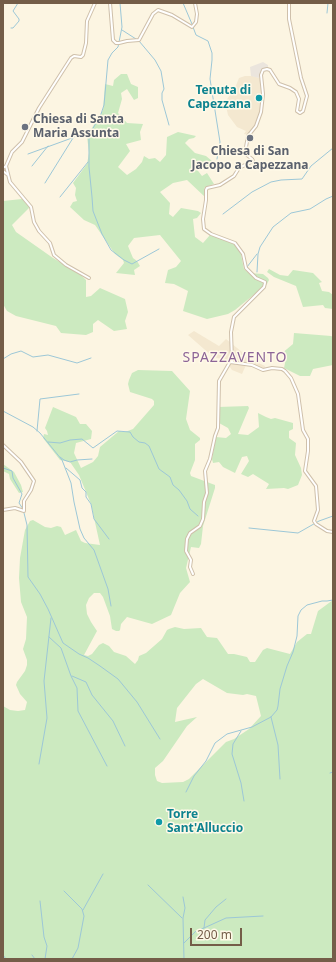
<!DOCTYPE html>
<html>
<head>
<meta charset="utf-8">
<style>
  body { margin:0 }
  #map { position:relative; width:336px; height:962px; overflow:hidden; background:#fcf5e2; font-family:"Noto Sans",sans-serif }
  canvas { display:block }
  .frame { position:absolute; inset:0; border:4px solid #745d48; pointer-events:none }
  .scale { position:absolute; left:190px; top:928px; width:52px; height:18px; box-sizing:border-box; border:2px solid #745d48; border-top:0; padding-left:5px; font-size:12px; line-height:14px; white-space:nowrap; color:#745d48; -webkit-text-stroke:3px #fff9e8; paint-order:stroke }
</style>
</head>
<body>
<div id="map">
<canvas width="336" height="962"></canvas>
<div class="frame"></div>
<div class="scale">200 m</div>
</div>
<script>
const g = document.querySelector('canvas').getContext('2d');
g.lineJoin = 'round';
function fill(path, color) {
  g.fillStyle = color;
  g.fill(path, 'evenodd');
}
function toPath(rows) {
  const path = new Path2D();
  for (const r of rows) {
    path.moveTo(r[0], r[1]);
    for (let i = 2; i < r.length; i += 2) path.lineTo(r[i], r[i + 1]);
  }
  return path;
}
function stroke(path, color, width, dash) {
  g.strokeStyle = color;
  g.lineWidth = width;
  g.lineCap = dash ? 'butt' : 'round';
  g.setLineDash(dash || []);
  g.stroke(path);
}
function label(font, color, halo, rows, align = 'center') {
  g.font = font + ' "Noto Sans",sans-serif';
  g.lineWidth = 3;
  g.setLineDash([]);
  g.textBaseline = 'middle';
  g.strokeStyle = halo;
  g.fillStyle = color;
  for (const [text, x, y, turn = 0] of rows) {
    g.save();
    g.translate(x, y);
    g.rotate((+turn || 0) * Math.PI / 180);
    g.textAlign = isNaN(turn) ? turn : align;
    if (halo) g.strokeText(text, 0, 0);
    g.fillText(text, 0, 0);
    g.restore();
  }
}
fill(toPath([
  [245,76,253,76,262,79,264,95,262,98,261,112,258,121,250,134,255,136,250,142,246,142,248,135,244,134,246,131,237,127,228,115,225,102,235,88,239,78],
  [194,331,219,346,226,339,242,352,243,356,265,366,264,370,246,365,242,374,232,370,226,361,212,356,188,335]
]), '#f4e8d0');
fill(toPath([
  [263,62,268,65,268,68,263,69,259,78,251,76,250,67]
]), '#ebe5dd');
fill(toPath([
  [121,74,127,74,131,84,138,87,138,98,134,100,127,89,121,93,122,99,118,113,127,123,143,124,140,132,141,140,126,144,130,151,118,167,127,175,136,169,142,162,144,156,149,159,155,158,160,162,166,155,167,137,178,132,196,136,194,138,189,139,185,143,195,153,206,156,212,161,213,166,208,170,194,160,192,163,202,176,207,173,214,184,205,187,204,190,205,197,187,180,173,183,160,192,170,203,169,214,173,217,181,208,198,211,201,213,197,218,193,219,195,237,203,243,210,235,233,243,240,250,244,269,249,273,263,274,268,278,269,280,267,284,235,310,228,314,207,319,183,311,188,291,174,284,165,283,168,270,176,267,181,261,160,235,134,238,128,246,133,258,137,261,140,266,134,270,135,275,116,273,124,263,123,260,115,254,95,225,84,220,70,207,73,202,77,201,75,195,76,188,73,183,87,164,89,153,87,136,103,110,105,84,113,86,114,80],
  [22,199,30,207,12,225,16,232,53,258,80,274,86,280,86,297,91,296,100,288,125,299,128,312,125,321,127,329,114,331,98,320,93,324,93,332,86,335,61,333,56,326,16,316,7,311,3,304,3,201],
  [269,269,280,275,288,276,293,270,313,273,322,282,319,283,322,291,329,292,333,295,333,309,325,308,323,305,303,307,296,286,274,277,267,272],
  [294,333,331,336,333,337,333,365,313,369,310,376,300,376,284,368,286,358,281,354,293,344],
  [138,370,172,371,190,391,186,419,190,430,200,438,200,440,195,444,195,460,190,473,191,476,215,485,215,488,203,526,201,544,199,548,191,547,186,568,190,582,180,593,171,615,152,624,127,617,121,624,120,630,119,631,116,631,112,629,110,616,103,597,100,593,94,593,89,598,86,605,87,614,91,622,97,631,84,655,88,656,92,654,99,645,103,643,109,646,114,652,126,656,135,664,138,660,139,656,146,653,162,639,167,630,169,629,175,627,184,629,201,628,207,637,217,638,228,654,234,654,247,657,250,662,255,662,263,650,267,648,290,654,297,642,307,634,311,634,318,611,333,600,333,959,3,959,3,706,10,710,18,711,25,710,27,702,20,694,16,685,17,682,25,671,27,665,27,660,23,649,26,639,27,617,21,602,19,578,20,558,25,530,30,521,33,520,45,527,51,528,57,526,61,527,65,535,76,530,81,541,85,543,100,545,91,504,79,475,70,462,60,460,43,438,44,434,48,435,47,431,45,428,53,407,76,417,80,424,86,424,92,431,91,439,76,443,74,453,81,468,93,462,98,456,100,447,119,431,125,432,133,429,154,405,154,401,152,399,130,392,128,384,129,380,132,373],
  [203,679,227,693,243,695,247,694,256,696,261,716,249,729,234,739,226,742,189,779,183,782,162,783,157,781,155,775,155,768,163,761,187,726,197,717,175,722,177,708,196,684],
  [248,406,249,408,238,434,248,435,259,427,258,413,266,417,271,419,275,418,293,423,293,429,289,431,289,438,296,443,295,455,301,468,302,475,298,485,288,489,284,488,266,489,269,484,253,474,248,477,241,474,249,461,247,456,242,457,235,473,223,467,219,462,213,463,212,459,216,437,226,438,231,434,228,428,219,423,218,407],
  [3,464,14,472,21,485,23,492,19,493,10,479,9,474,3,471]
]), '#cceac0');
stroke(toPath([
  [120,3,122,27,118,47,112,53,108,60,104,105,101,114,91,132,89,139,89,167,92,197,93,211,102,234,111,250,124,260,132,264,159,249],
  [183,3,192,24],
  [327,13,328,3],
  [193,27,196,35,208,41,212,53,212,60,210,79,220,142,217,159],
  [11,28,13,28,19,21,19,19,13,11,18,3],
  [122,30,136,39],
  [139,41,155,60,161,71,164,89,162,93,162,100,169,125],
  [28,154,72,138],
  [32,166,48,146],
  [45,183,73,138,82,130,89,134],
  [60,197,88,162],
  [223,214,252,192,271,182,281,180,302,179,311,166,333,148],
  [247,267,257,254],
  [257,272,258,254,260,247,273,227,291,213,310,209,326,199,333,196],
  [3,359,11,354,21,351,33,357,48,355,77,363,91,358],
  [3,411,33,427,40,433,62,460,71,483,74,502,80,529,84,538,94,550,108,589,111,606],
  [37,431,40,399,79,394],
  [48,442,60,443,70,440,82,439,93,448,117,431,130,432,133,437,139,442,145,443,149,446,159,469,170,477,173,485,179,490,187,501,190,509,198,516],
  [60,457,64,460,70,462,77,460,92,459],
  [3,468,12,471,13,478,22,494,19,503,23,509,27,525,28,577,40,594,48,609,63,643,79,654,88,658,100,666,118,679,137,702,160,739],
  [66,468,80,480,82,488,86,492,86,497,91,504,94,519,109,539],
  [249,528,298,533,319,521,333,516],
  [49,637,61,648,71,676,77,688,78,711,107,766],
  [72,676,86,682,92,695,113,721,125,746],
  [271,717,278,745,280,779],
  [241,731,233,744,232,754,241,783,244,801],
  [39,764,47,718,44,681,51,618],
  [330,773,333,772],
  [186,792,194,776,206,761,215,743,227,734,252,727,271,717,277,710,278,706,280,689,287,666,293,652,297,636,298,616,301,610,307,605,322,601,327,601,333,600],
  [148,885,182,918],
  [64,891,82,909,84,916,78,948,72,959],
  [183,897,185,908,183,918,184,959],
  [40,901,44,937,47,946,45,959],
  [83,910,103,874],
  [204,928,226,918,263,916],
  [184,943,196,931,204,928,205,920,216,907,226,899],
  [3,955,6,959],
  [32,955,35,959]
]), '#9cc7d7', 1);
const street = toPath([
  [110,3,113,40,116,43,119,43,127,41,139,40,153,14,158,10,172,15,192,27,196,22,197,14,195,3],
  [6,166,12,152,22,142,39,108,71,58,74,56,81,57,83,55,86,43,87,21,95,3],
  [3,168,6,166,10,182,31,207,34,222,39,231,50,243,54,255,66,265,89,278],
  [3,171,8,175],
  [232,361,231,332,234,317,264,287,265,283,265,282,256,278,246,268,243,254,235,243,211,234,204,229,203,219,206,200,206,190,207,188,220,185,234,176,239,168,253,161,252,159,247,155,246,147,248,136,256,126,261,112,263,94,261,75,263,70,267,69,270,70,279,84,290,88,296,92,299,99,297,111,300,113,303,111,307,96,301,78,289,19,289,3],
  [3,445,21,462,34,481,31,490,24,501,24,511,15,508,3,510],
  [193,574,190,567,191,560,186,551,187,539,190,533,200,526,203,519,204,502,207,493,205,471,210,459,215,436,218,428,219,381,230,362,252,365,263,370,272,368,282,369,285,371,291,378,298,394,303,430,308,439,308,451,305,471,316,486,318,510,314,521,316,524,327,531,333,532]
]);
stroke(street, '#cfc0ab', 4);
stroke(street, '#fff', 2);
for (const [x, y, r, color] of [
  [259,98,4,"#0f9aa8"],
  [25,127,4,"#6b7280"],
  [250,138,4,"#6b7280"],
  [159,822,4,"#0f9aa8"]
]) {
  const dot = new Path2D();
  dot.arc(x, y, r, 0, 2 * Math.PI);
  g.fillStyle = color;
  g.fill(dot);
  stroke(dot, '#fff9e8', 1.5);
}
label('bold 12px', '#0d838f', '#fff9e8', [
  ["Tenuta di",251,91],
  ["Capezzana",251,105],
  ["Torre",167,815,"left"],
  ["Sant'Alluccio",167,829,"left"]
], 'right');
label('bold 12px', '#5b616d', '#fff9e8', [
  ["Chiesa di Santa",33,120],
  ["Maria Assunta",33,134],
  ["Chiesa di San",250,152,"center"],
  ["Jacopo a Capezzana",250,166,"center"]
], 'left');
g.letterSpacing = '1px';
label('14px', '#8c6497', '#fff9e8', [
  ["SPAZZAVENTO",235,358]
]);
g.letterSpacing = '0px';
</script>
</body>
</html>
